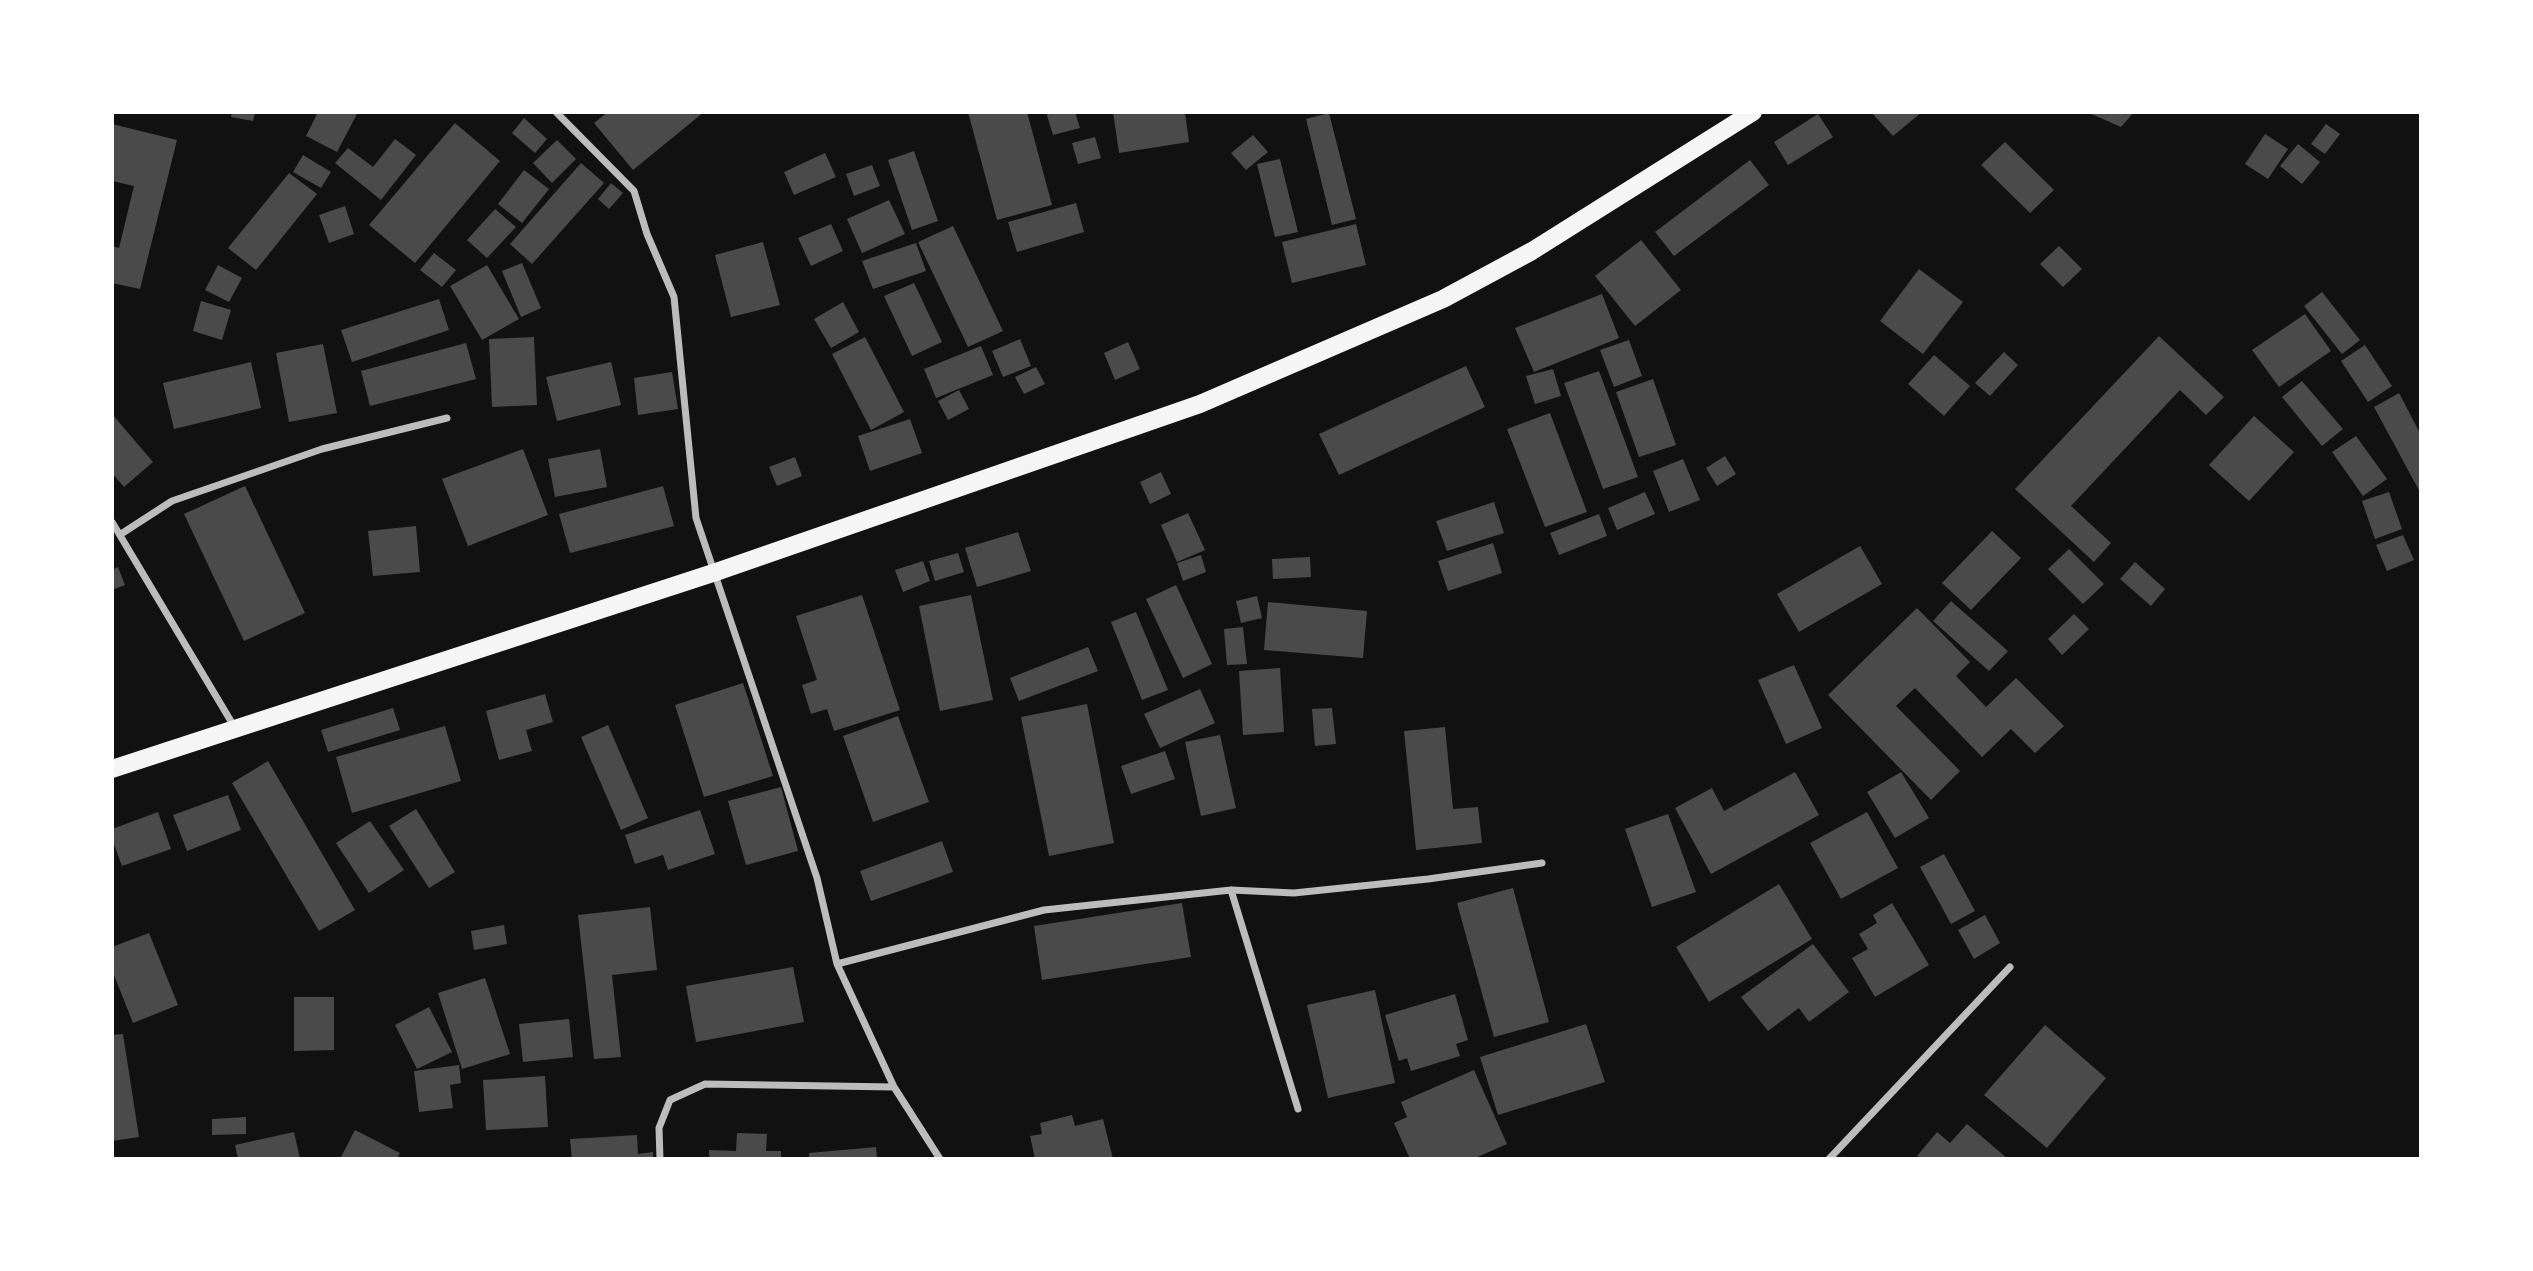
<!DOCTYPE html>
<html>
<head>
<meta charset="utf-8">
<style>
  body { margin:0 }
  #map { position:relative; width:2533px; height:1271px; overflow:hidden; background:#111; font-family:"Alegreya Sans",sans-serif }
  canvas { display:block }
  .frame { position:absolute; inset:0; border:114px solid #fff; pointer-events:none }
</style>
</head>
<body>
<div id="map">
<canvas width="2533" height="1271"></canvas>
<div class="frame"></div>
</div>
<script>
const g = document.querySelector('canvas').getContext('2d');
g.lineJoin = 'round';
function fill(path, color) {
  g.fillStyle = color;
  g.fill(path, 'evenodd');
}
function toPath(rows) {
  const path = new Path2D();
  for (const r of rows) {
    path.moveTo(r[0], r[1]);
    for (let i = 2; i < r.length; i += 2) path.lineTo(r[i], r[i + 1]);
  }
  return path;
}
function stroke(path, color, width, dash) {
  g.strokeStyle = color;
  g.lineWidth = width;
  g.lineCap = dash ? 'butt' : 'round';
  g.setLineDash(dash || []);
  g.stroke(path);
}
fill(toPath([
  [232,112,255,112,253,121,231,117],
  [318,112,358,112,337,152,306,136],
  [608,112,704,112,633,170,594,123],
  [968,112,1027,112,1052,205,997,220],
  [1046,112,1075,112,1080,128,1053,135],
  [1113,112,1185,112,1189,142,1119,153],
  [1871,112,1922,112,1893,136],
  [2087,112,2134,112,2121,127],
  [1329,113,1356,219,1332,225,1306,119],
  [1818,114,1833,137,1788,165,1774,142],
  [524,118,547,139,535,153,512,133],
  [455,123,500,161,415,263,369,225],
  [112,124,177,140,140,289,112,283,112,246,119,248,134,186,112,181],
  [2326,124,2340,134,2325,154,2311,144],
  [2265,134,2288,149,2268,179,2245,164],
  [1253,135,1268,152,1246,170,1231,153],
  [1095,137,1101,158,1078,164,1072,143],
  [395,139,416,155,381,200,335,163,348,148,373,167],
  [557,140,576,159,552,183,533,163],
  [2005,142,2054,190,2030,213,1981,165],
  [2298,144,2320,162,2302,184,2280,166],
  [914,151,938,221,912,230,888,160],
  [825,153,836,177,794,195,784,172],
  [303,155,331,172,321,188,293,172],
  [1280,159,1298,232,1275,237,1257,164],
  [1750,160,1769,185,1674,256,1655,232],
  [581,163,604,183,532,264,510,244],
  [872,165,880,186,854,196,846,174],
  [524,170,549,189,522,223,498,204],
  [289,173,317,194,256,270,228,248],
  [611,183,623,193,609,209,598,199],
  [889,200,905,234,862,253,847,219],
  [1076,203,1084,232,1017,252,1008,222],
  [345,206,354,234,329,243,319,215],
  [495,209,516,227,487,258,467,240],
  [831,224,843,251,811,266,798,238],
  [1356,224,1366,265,1292,283,1282,242],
  [953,226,1003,331,968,347,918,242],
  [1641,240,1681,290,1635,326,1595,276],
  [763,242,780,305,731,317,715,255],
  [916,243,926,271,873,289,862,261],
  [2059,246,2082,269,2063,287,2040,264],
  [434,253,456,270,442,287,420,270],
  [522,263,541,308,521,317,502,271],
  [218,265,242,278,229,302,205,290],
  [487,265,519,319,482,340,450,286],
  [1919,269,1963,302,1923,354,1880,321],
  [914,283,942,342,912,356,884,296],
  [2322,292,2360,340,2342,354,2304,306],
  [1602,294,1619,338,1534,372,1515,328],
  [439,299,449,330,352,362,341,330],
  [201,301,231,310,222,340,193,331],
  [843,302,859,332,831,348,814,319],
  [2305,314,2331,351,2279,387,2252,350],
  [2159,336,2224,397,2206,415,2180,390,2071,506,2111,543,2094,562,2015,489],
  [534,337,537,405,492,407,489,339],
  [865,337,904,412,871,430,832,354],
  [1020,339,1031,366,1003,377,992,351],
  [1629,340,1642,376,1614,387,1600,350],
  [1128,342,1140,369,1115,380,1104,353],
  [466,343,476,379,370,406,361,371],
  [323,344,337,413,289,422,276,353],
  [2365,345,2392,386,2368,402,2341,361],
  [981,346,993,375,936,398,924,369],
  [2004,352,2018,365,1990,396,1975,383],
  [1934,355,1970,386,1944,416,1908,384],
  [251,362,261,408,174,429,163,383],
  [611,362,621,405,557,421,546,377],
  [1466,366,1485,407,1339,475,1319,434],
  [1036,367,1045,384,1024,394,1015,377],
  [1553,369,1561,396,1535,404,1526,376],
  [1599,371,1638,477,1603,489,1564,383],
  [672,372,678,409,638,415,634,378],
  [1653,379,1676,445,1639,457,1616,392],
  [2302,381,2343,429,2322,446,2282,397],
  [959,390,969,409,948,420,938,401],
  [2399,393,2421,435,2421,494,2374,407],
  [1550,413,1587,512,1545,527,1507,429],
  [112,414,153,462,124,487,112,473],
  [2254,416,2294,452,2249,501,2209,465],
  [910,419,922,453,870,471,858,436],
  [2356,436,2387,479,2363,496,2332,452],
  [523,449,548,515,468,546,442,479],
  [600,449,607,487,555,497,548,459],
  [1725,456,1736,474,1717,486,1706,468],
  [795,457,802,476,777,486,769,467],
  [1683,459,1700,500,1669,512,1653,471],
  [1161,472,1171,494,1150,504,1140,482],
  [245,486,305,613,244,641,184,514],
  [663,486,674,526,570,553,559,514],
  [1645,492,1655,514,1617,530,1608,508],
  [2389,492,2402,529,2375,539,2362,501],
  [1494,502,1504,533,1447,551,1436,521],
  [1188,513,1205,550,1177,562,1161,525],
  [1599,514,1607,536,1559,555,1550,533],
  [416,526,420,572,373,576,368,531],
  [1992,531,2021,558,1971,610,1942,583],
  [1018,532,1031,571,977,587,965,548],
  [2403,535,2414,560,2387,571,2376,545],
  [1493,543,1502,573,1448,591,1438,561],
  [1860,546,1882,584,1799,632,1777,594],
  [2069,549,2104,584,2083,604,2048,569],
  [958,553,964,572,935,581,929,561],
  [1201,555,1206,572,1183,581,1177,563],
  [1310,557,1311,577,1273,579,1272,559],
  [923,561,930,581,903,592,895,570],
  [2135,562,2165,589,2151,606,2120,579],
  [118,567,125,585,112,590,112,570],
  [1176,585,1212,664,1183,678,1146,599],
  [862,595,900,710,834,731,827,709,811,714,802,685,817,680,796,616],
  [971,595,993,700,940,711,919,606],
  [1257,596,1262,618,1241,623,1236,601],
  [1951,601,2008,651,1989,671,1933,621],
  [1268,602,1367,611,1363,658,1264,650],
  [1917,608,1970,662,1956,676,1986,707,2016,678,2064,726,2035,753,2011,729,1982,757,1915,688,1896,706,1960,771,1931,800,1828,695],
  [1136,612,1168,690,1142,700,1111,622],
  [2074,614,2089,629,2062,655,2048,639],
  [1243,627,1247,664,1227,665,1224,629],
  [1088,647,1098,671,1019,701,1010,678],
  [1794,665,1822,728,1786,744,1758,680],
  [1280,668,1284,732,1243,735,1239,671],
  [743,683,773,776,704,797,675,705],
  [1200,689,1215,723,1160,748,1144,714],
  [545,694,553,722,526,730,532,751,499,760,486,711],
  [1087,704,1114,843,1049,856,1021,717],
  [393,708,400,730,328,752,321,730],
  [1332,708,1336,744,1315,746,1312,709],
  [898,716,929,802,873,822,843,736],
  [608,725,648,818,621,830,581,737],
  [445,726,461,781,352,813,336,757],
  [1445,727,1453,809,1478,807,1482,843,1416,850,1404,731],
  [1220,735,1236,808,1201,816,1185,742],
  [1165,751,1175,779,1131,794,1121,766],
  [268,761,355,910,319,931,232,783],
  [1795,772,1819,815,1711,874,1675,808,1712,788,1724,811],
  [1901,772,1929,818,1895,838,1867,792],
  [781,787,798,851,746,865,728,801],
  [228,795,241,830,187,851,173,815],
  [416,809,455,872,429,888,389,826],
  [700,810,715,854,668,870,663,855,635,864,625,835],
  [158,812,171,849,122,866,112,839,112,829],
  [1867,812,1898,868,1841,899,1810,843],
  [1668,814,1696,892,1652,907,1625,829],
  [370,821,404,870,369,893,336,843],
  [942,841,953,872,871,901,860,871],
  [1944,854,1975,911,1951,924,1920,867],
  [1779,884,1812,939,1709,1002,1676,947],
  [1513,888,1549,1022,1494,1037,1457,903],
  [1182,903,1191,957,1042,980,1034,926],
  [1892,903,1929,965,1875,997,1852,958,1868,949,1859,934,1877,923,1873,915],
  [650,907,657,970,612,975,621,1057,594,1059,578,915],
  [1985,915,2000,943,1974,959,1958,930],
  [504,925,507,944,474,950,471,931],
  [149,933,178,1005,133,1023,112,970,112,947],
  [1813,944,1849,992,1809,1022,1799,1008,1768,1031,1741,997],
  [793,967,804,1022,696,1042,686,986],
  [485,978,510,1054,462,1069,438,993],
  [1375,990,1395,1083,1328,1098,1307,1005],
  [1455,994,1468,1040,1456,1044,1460,1056,1411,1071,1407,1058,1399,1061,1385,1015],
  [294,997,334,997,334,1050,294,1051],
  [429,1007,452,1052,417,1069,395,1025],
  [569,1019,573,1057,523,1062,519,1024],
  [1586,1024,1605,1082,1498,1115,1480,1057],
  [2045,1025,2106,1078,2047,1148,1984,1095],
  [123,1034,139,1137,112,1141,112,1035],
  [459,1065,461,1083,450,1085,453,1108,419,1112,414,1071],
  [1474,1070,1507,1144,1473,1159,1410,1159,1394,1123,1407,1117,1401,1102],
  [545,1076,548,1127,486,1130,483,1080],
  [1072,1115,1075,1126,1103,1119,1113,1159,1035,1159,1030,1136,1042,1134,1040,1123],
  [246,1117,246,1134,212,1135,212,1119],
  [1967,1124,2008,1159,1921,1159,1917,1156,1937,1132,1950,1143],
  [355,1130,400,1153,397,1159,340,1159],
  [294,1132,300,1159,238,1159,235,1145],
  [737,1133,767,1134,766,1151,781,1151,781,1159,709,1159,709,1150,736,1151],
  [637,1135,638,1154,653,1152,653,1159,572,1159,570,1139],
  [876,1147,877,1159,809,1159,809,1153]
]), '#4a4a4a');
stroke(toPath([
  [556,112,634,191,647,234,674,297,696,518,817,878,837,964,894,1087,940,1159],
  [112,522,235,728],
  [121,534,172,501,322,449,447,418],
  [1231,890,1298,1109],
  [837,964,1044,910,1231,890,1294,893,1428,879,1542,863],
  [660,1159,659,1128,670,1100,705,1084,894,1087],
  [1829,1159,2010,967]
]), '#bcbcbc', 7);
stroke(toPath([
  [112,769,716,572,1200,404,1443,299,1532,251,1753,112]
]), '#f5f5f5', 18);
</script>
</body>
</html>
